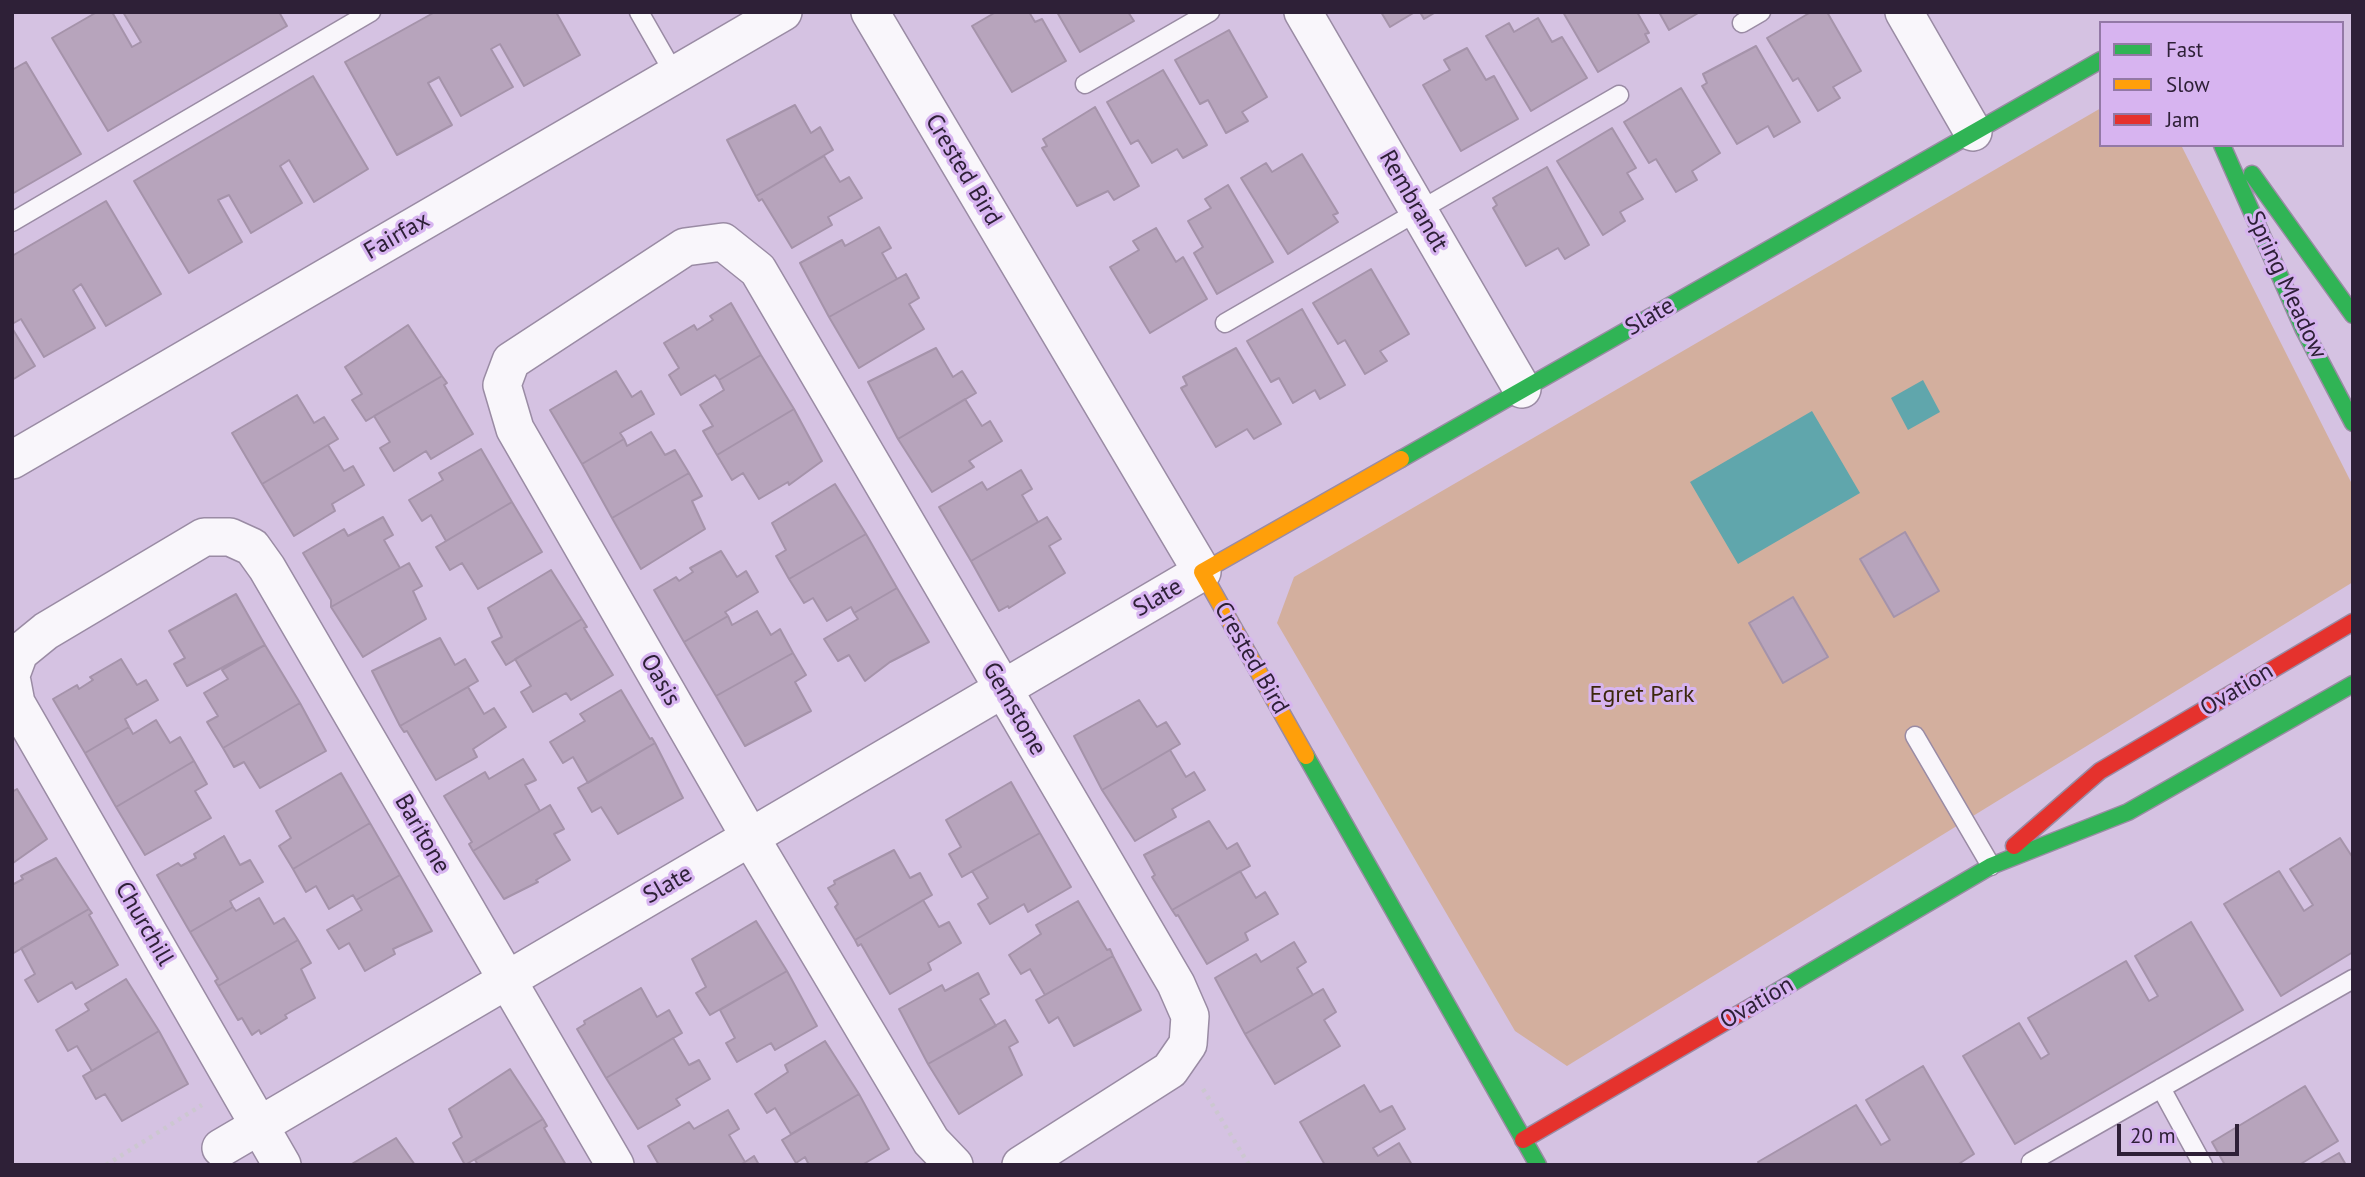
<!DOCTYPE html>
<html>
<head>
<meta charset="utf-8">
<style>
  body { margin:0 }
  #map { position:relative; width:2365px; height:1177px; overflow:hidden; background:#d5c2e2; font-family:"PT Sans",sans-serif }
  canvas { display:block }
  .frame { position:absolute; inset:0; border:14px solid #2e2037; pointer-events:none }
  .legend { position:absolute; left:2099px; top:21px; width:245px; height:126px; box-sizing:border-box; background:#d7b4f0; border:2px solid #9379a6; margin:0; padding:9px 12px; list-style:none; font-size:21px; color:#2e2037 }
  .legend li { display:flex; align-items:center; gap:14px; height:35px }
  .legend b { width:35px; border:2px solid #9379a6 }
  .scale { position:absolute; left:2117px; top:1124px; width:122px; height:32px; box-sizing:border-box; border:4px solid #2e2037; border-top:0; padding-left:9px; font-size:21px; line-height:24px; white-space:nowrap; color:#2e2037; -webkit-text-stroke:5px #d7b4f0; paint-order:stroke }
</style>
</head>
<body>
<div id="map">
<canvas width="2365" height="1177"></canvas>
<div class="frame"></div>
<ul class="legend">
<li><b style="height:9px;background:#30b455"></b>Fast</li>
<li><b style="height:9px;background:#ff9f0a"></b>Slow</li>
<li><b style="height:9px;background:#e5322d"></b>Jam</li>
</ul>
<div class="scale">20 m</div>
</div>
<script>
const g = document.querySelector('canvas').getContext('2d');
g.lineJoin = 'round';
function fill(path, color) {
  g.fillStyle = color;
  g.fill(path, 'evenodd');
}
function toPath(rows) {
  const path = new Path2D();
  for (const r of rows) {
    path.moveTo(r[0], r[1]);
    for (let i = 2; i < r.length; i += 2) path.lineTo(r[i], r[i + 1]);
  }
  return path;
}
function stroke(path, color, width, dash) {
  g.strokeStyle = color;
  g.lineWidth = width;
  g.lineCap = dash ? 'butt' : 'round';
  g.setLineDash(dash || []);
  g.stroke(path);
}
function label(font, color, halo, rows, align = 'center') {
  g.font = font + ' "PT Sans",sans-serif';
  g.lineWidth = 6;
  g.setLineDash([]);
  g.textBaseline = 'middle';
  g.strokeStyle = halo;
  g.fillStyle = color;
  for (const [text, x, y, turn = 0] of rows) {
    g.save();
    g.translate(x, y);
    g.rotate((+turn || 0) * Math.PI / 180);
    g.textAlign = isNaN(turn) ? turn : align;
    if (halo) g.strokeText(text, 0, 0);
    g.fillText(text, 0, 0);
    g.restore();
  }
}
fill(toPath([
  [2101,108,2101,145,2181,145,2353,486,2353,582,1567,1066,1515,1031,1277,623,1294,577]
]), '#d3af9e');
fill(toPath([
  [1923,380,1940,412,1908,430,1891,398],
  [1812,411,1860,493,1738,564,1690,482]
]), '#60a6ac');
const building = toPath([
  [97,12,112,12,132,47,141,42,123,12,279,12,287,26,108,131,52,38,97,12],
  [435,12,556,12,580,55,524,86,500,44,491,49,513,87,461,116,439,77,428,83,452,125,397,155,345,62,435,12],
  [996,12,1029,12,1035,22,1042,19,1066,61,1012,92,972,26,996,12],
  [1057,12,1128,12,1134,21,1080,52,1057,12],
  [1381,12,1415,12,1390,27,1381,12],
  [1420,12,1436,12,1424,19,1420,12],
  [1563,12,1637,12,1649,33,1645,34,1649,42,1598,72,1563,12],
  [1659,12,1700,12,1669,30,1659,12],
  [1811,12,1827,12,1861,71,1833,87,1840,98,1818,111,1798,78,1793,81,1767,38,1811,12],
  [1538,18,1552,42,1562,37,1587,78,1531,111,1486,36,1509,23,1514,32,1538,18],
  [1229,30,1267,97,1242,112,1248,121,1226,133,1208,100,1200,104,1175,60,1229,30],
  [1756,46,1800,122,1774,137,1768,126,1737,144,1702,86,1707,83,1703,74,1756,46],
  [1467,48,1486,80,1494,76,1518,119,1461,151,1423,85,1450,70,1444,60,1467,48],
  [26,62,81,154,12,194,12,70,26,62],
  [1163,70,1207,145,1183,158,1177,149,1152,163,1138,140,1131,144,1107,102,1163,70],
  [313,76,368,169,314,202,289,160,280,166,302,203,251,233,229,195,218,200,242,242,189,273,134,181,313,76],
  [1681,88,1720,153,1692,171,1697,180,1676,192,1656,159,1649,163,1624,122,1681,88],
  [795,105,811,133,820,127,833,150,756,196,727,140,795,105],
  [1095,107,1139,186,1114,200,1108,191,1077,206,1042,148,1047,146,1043,139,1095,107],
  [1612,128,1636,168,1627,173,1643,199,1620,212,1625,221,1603,235,1557,161,1612,128],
  [1302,154,1338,213,1333,215,1338,222,1288,254,1241,178,1266,163,1272,172,1302,154],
  [824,156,840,182,849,177,862,198,828,217,832,225,792,248,762,199,759,201,756,196,824,156],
  [1547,167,1589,245,1565,259,1558,248,1526,266,1493,208,1497,205,1493,198,1547,167],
  [1228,185,1273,262,1217,294,1194,253,1203,247,1188,221,1211,208,1205,199,1228,185],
  [106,201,161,294,106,326,81,284,73,290,95,328,44,357,21,319,12,324,12,256,106,201],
  [879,227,891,248,882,253,897,279,829,317,800,263,842,240,845,246,879,227],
  [1156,228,1176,262,1183,257,1207,299,1150,333,1110,267,1139,250,1133,241,1156,228],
  [1371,269,1409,334,1380,351,1387,361,1365,374,1345,340,1338,344,1313,303,1371,269],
  [906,274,919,298,909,304,924,329,859,368,829,317,906,274],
  [731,303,761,355,719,380,715,375,681,395,669,375,679,368,664,343,694,325,697,330,713,320,710,316,731,303],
  [1302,309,1345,385,1320,399,1315,390,1293,403,1279,378,1271,382,1247,341,1302,309],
  [408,325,442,376,366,421,352,400,362,394,345,367,408,325],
  [12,328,35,366,12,380,12,328],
  [936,348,953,377,962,371,976,393,898,439,868,382,936,348],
  [1236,348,1281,424,1254,439,1247,429,1216,447,1181,388,1187,385,1183,377,1236,348],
  [761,355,794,409,717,455,703,431,713,426,700,405,724,390,719,380,761,355],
  [616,371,632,397,641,391,654,414,620,433,624,439,582,464,550,410,616,371],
  [442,376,447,383,444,385,473,434,431,459,426,451,394,471,380,448,390,442,374,416,442,376],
  [297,395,314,423,324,417,338,439,262,484,232,433,297,395],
  [965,399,982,426,990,421,1002,441,969,461,974,467,932,492,898,439,965,399],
  [794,409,822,461,789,485,788,482,759,499,743,473,732,480,717,455,794,409],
  [651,432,665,455,675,450,689,473,612,518,582,464,624,439,627,446,651,432],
  [328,445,344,471,353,466,364,485,332,504,335,511,294,536,262,484,328,445],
  [481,449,512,502,446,541,431,515,422,521,409,500,443,480,439,473,481,449],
  [1021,470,1032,489,1022,495,1038,522,971,561,939,507,982,482,987,490,1021,470],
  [689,473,702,496,692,501,705,529,641,569,612,518,689,473],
  [835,484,866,534,789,579,776,556,786,550,772,523,835,484],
  [512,502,542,552,478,589,462,563,450,570,436,547,512,502],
  [383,517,393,535,384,540,400,568,331,607,331,600,303,553,344,529,348,536,383,517],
  [1047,517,1061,539,1049,546,1065,573,1009,608,1008,606,999,611,971,561,1047,517],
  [1905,532,1939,591,1894,617,1860,559,1905,532],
  [866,534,897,588,854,613,851,607,827,621,813,598,804,603,789,579,866,534],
  [721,551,737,577,746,571,758,592,725,612,728,616,684,642,654,590,676,577,679,581,693,572,690,568,721,551],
  [409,563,422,586,413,591,426,619,363,657,331,607,409,563],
  [551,570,582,619,506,665,492,642,502,637,488,608,551,570],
  [897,588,929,642,890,662,865,681,849,655,838,661,824,639,858,619,854,613,897,588],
  [236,594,265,645,187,686,174,664,185,658,169,631,236,594],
  [1793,597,1828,657,1783,683,1749,623,1793,597],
  [757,611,771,635,780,629,793,653,716,696,684,642,728,616,732,625,757,611],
  [582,619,587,627,584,628,613,675,571,700,566,693,533,712,521,692,531,686,515,659,582,619],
  [440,638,455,665,465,659,478,681,400,726,372,671,440,638],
  [265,645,300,703,223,748,207,722,218,716,204,693,228,679,222,670,265,645],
  [793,653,806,675,795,682,811,711,745,746,716,696,793,653],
  [121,659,137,685,146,680,158,700,125,719,129,727,85,753,53,699,77,685,79,689,93,680,90,677,121,659],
  [468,687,484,714,494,708,506,727,473,749,477,757,436,780,407,731,404,732,400,726,468,687],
  [621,690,650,739,652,738,655,743,588,783,573,757,563,763,550,742,585,721,580,714,621,690],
  [1139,700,1157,727,1166,722,1180,744,1102,790,1074,736,1139,700],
  [300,703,326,751,260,788,244,762,234,767,223,748,300,703],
  [156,720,170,743,180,737,194,761,116,807,85,753,129,727,133,734,156,720],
  [655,743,683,798,618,834,601,807,592,812,578,788,655,743],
  [1170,750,1186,777,1194,772,1205,790,1172,809,1176,817,1135,841,1102,790,1170,750],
  [523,759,536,780,525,785,540,811,473,851,469,844,472,842,444,796,485,772,489,779,523,759],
  [194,761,207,784,195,791,211,818,145,855,116,807,194,761],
  [341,773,370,823,293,869,279,846,291,838,276,811,341,773],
  [1011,782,1040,833,962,877,949,854,961,847,946,820,1011,782],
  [17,789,47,839,13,863,12,792,17,789],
  [550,805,564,829,554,834,570,860,536,880,538,882,504,899,473,851,550,805],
  [1209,821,1227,849,1237,843,1250,866,1172,910,1152,877,1155,875,1144,855,1209,821],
  [370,823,400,875,356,900,353,895,329,909,316,886,306,892,293,869,370,823],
  [1040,833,1071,887,1028,912,1024,904,990,924,978,904,988,898,972,871,1040,833],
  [224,836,240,865,250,860,263,882,230,901,233,907,190,932,157,875,178,863,181,866,196,858,194,854,224,836],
  [2340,838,2353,858,2353,952,2281,996,2224,904,2279,871,2304,911,2313,905,2290,869,2340,838],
  [894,850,910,878,920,873,932,895,855,940,835,907,838,904,828,888,835,884,834,881,894,850],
  [56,858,89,909,12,954,12,885,23,879,21,876,56,858],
  [1240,871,1256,898,1265,892,1278,914,1245,933,1248,940,1207,964,1178,915,1176,916,1172,910,1240,871],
  [400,875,432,931,393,949,395,954,365,971,349,943,339,949,327,930,362,910,356,900,400,875],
  [259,898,274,924,284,918,298,940,218,986,215,981,218,979,190,932,233,907,236,911,259,898],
  [923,900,939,927,949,922,961,943,928,963,931,970,890,994,861,944,858,946,855,940,923,900],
  [1078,901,1107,950,1110,949,1113,956,1045,995,1030,969,1021,974,1009,955,1041,934,1036,925,1078,901],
  [89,909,92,913,89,915,118,965,76,989,72,982,38,1002,25,980,35,974,21,948,89,909],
  [756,921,787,971,710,1015,696,993,706,987,692,959,756,921],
  [2191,922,2243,1010,2015,1144,1963,1056,2019,1023,2041,1059,2049,1054,2028,1018,2126,961,2149,1001,2158,996,2135,956,2191,922],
  [298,940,311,963,301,969,315,998,285,1015,287,1018,261,1034,259,1030,252,1035,242,1018,238,1020,218,986,298,940],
  [1294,942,1306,962,1297,968,1313,995,1245,1034,1215,978,1256,954,1261,962,1294,942],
  [1113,956,1141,1010,1074,1046,1058,1017,1049,1023,1036,1000,1113,956],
  [787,971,817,1026,775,1050,771,1043,737,1062,726,1043,735,1038,720,1010,787,971],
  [978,973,989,994,980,999,996,1026,928,1064,899,1009,942,985,945,991,978,973],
  [126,979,159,1031,92,1071,77,1046,68,1051,56,1030,89,1010,85,1004,126,979],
  [641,988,657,1017,669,1010,682,1033,606,1078,577,1029,585,1024,584,1021,641,988],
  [1323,989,1336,1012,1324,1020,1340,1046,1275,1084,1245,1034,1323,989],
  [1005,1020,1018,1042,1009,1047,1022,1075,959,1114,928,1064,1005,1020],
  [159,1031,188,1084,122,1121,105,1094,96,1099,83,1076,159,1031],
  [673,1038,689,1065,699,1060,710,1079,676,1099,680,1105,638,1129,606,1078,673,1038],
  [825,1041,859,1094,791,1134,775,1108,767,1113,755,1094,788,1072,785,1065,825,1041],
  [1923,1066,1974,1154,1957,1165,1760,1165,1758,1162,1856,1105,1881,1145,1890,1140,1866,1100,1923,1066],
  [510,1069,543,1119,465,1165,453,1143,462,1137,449,1109,510,1069],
  [1364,1085,1380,1112,1392,1106,1405,1129,1373,1148,1378,1156,1399,1143,1412,1165,1325,1165,1300,1122,1364,1085],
  [2305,1086,2338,1141,2299,1165,2225,1165,2212,1142,2305,1086],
  [859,1094,889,1149,862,1165,809,1165,805,1157,796,1163,782,1140,859,1094],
  [728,1110,739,1129,729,1135,745,1162,740,1165,659,1165,648,1146,689,1122,694,1129,728,1110],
  [543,1119,547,1126,544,1128,566,1165,478,1165,475,1160,543,1119],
  [396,1138,415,1165,350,1165,396,1138],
  [2339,1153,2346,1165,2318,1165,2339,1153],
  [754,1156,759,1165,740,1165,745,1162,754,1156]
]);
fill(building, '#b7a4bc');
stroke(building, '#a593aa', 2);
const lane = toPath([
  [639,12,675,75],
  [1742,23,1761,12],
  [1085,84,1210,12],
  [12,222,371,12],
  [1225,323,1619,95],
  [1915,736,1991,866],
  [2161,1088,2203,1165],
  [2031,1162,2353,979]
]);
const street = toPath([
  [1303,12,1522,389],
  [1904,12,1973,132],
  [12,460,783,12],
  [12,672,19,653,46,631,204,537,230,537,252,547,267,568,615,1165],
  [12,682,16,703,282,1165],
  [221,1148,1202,572,870,12],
  [954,1165,931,1141,750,837,515,429,502,385,511,361,685,247,723,242,758,270,1176,984,1190,1016,1188,1044,1170,1070,1021,1165]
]);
const fast = toPath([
  [2222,145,2303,328,2353,423],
  [2252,174,2353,315],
  [1401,459,2101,60],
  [1306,756,1538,1165],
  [1761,1001,1991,866,2128,812,2353,684]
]);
const slow = toPath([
  [1306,756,1202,572,1401,459]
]);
const jam = toPath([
  [2014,846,2100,771,2353,622],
  [1523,1140,1761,1001]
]);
stroke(lane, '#9a8ba4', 21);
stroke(street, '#9a8ba4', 40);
stroke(fast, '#9a8ba4', 19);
stroke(slow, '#9a8ba4', 19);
stroke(jam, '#9a8ba4', 19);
stroke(toPath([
  [1203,1089,1249,1165],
  [106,1165,202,1105]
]), '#ccc7d0', 4.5, [3.5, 5]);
stroke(lane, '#f9f6fb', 18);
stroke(street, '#f9f6fb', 37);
stroke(fast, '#30b455', 16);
stroke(slow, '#ff9f0a', 16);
stroke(jam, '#e5322d', 16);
label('24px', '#2e2037', '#d7b4f0', [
  ["Crested Bird",963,170,59],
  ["Rembrandt",1413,201,60],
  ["Fairfax",397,236,-30],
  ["Spring Meadow",2286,285,65],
  ["Slate",1650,317,-30],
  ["Slate",1158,598,-30],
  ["Crested Bird",1251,658,60],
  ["Oasis",660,680,60],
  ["Ovation",2237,690,-31],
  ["Gemstone",1014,709,60],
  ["Baritone",422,834,60],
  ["Slate",668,885,-30],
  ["Churchill",144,924,60],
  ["Ovation",1757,1003,-30]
]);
label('24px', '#3b270c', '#d7b4f0', [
  ["Egret Park",1642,695]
]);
</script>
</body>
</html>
